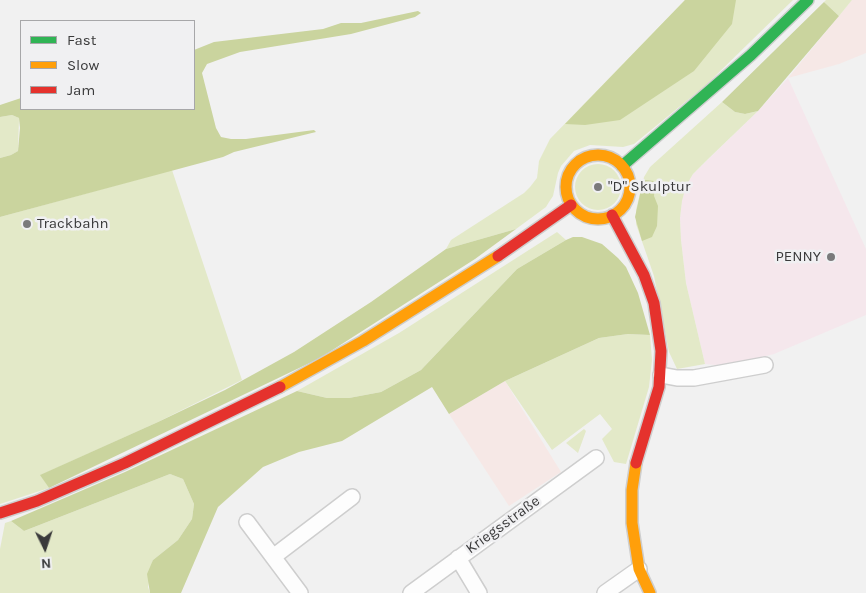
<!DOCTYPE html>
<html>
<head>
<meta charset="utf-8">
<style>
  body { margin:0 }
  #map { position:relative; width:866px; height:593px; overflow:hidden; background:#f1f1f1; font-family:Karla,sans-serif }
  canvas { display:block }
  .legend { position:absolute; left:20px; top:20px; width:175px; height:90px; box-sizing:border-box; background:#f0f0f2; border:1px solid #a7a7a9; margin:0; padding:6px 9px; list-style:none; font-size:15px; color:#3a3a3b }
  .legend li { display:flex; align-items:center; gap:10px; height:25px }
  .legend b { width:25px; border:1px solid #a7a7a9 }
  .north { position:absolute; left:20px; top:523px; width:50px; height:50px; -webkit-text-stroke:4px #f0f0f2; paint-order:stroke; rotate:176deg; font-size:14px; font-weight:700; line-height:20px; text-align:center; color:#3a3a3b }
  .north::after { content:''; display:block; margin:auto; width:18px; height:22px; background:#3a3a3b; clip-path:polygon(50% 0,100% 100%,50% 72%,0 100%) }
</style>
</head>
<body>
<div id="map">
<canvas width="866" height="593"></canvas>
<ul class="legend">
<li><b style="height:6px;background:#30b455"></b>Fast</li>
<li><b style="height:6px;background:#ff9f0a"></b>Slow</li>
<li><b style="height:6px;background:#e5322d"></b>Jam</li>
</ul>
<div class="north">N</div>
</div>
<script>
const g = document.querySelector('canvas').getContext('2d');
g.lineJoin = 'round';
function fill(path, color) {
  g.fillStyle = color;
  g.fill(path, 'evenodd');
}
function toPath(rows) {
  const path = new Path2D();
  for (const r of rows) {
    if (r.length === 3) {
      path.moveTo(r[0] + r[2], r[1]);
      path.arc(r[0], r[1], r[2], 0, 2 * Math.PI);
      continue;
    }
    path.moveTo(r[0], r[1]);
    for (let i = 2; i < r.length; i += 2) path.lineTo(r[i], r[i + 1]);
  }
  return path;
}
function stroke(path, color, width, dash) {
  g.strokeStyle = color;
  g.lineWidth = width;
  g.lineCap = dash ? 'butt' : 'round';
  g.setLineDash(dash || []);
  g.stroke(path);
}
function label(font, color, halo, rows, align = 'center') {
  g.font = font + ' Karla,sans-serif';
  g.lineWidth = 5;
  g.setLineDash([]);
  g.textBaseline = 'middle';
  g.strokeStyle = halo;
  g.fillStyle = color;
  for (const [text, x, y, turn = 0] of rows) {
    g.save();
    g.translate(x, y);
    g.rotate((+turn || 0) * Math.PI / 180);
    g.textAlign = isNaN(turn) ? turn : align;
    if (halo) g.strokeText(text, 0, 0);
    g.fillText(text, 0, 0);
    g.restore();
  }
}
fill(toPath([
  [788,78,866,249,866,315,774,354,726,366,705,364,686,283,681,240,680,218,682,201,686,186,693,174,758,111]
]), '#f5e7ec');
fill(toPath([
  [852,0,866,0,866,53,839,64,788,78],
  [505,381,561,472,509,506,449,414]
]), '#f6e8e6');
fill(toPath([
  [685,0,793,0,706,85,634,144,623,147,590,145,574,151,561,166,558,173,553,196,549,202,546,207,516,229,446,249,451,240,524,193,530,187,537,178,539,161,550,139],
  [826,0,852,0,839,16,824,2],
  [722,102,735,112,745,114,758,111,706,161,693,174,686,186,682,201,680,218,681,240,686,283,705,364,677,369,669,352,654,276,636,224,636,210,644,177,650,167],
  [12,115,19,118,18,151,11,155,0,158,0,117],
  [598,187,23],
  [172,170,242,380,158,422,41,475,49,488,0,504,0,217],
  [557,232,566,240,517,269,421,370,381,392,349,398,327,398,297,391,399,333],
  [628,334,650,335,652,360,649,387,626,464,614,462,602,439,612,429,600,414,552,450,505,381,599,338],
  [584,429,586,431,578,453,566,443],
  [170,474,183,479,194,504,192,519,178,540,153,560,148,587,150,593,0,593,0,549,5,523,11,521,24,531]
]), '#e3e9c8');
fill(toPath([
  [685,0,736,0,732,24,694,71,620,120,585,125,565,124],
  [824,2,839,16,758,111,745,114,735,112,722,102],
  [418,11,421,13,415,17,351,34,240,52,207,64,202,73,216,128,221,137,231,139,246,139,314,130,316,132,234,152,223,157,0,217,0,158,11,155,18,151,20,128,19,118,12,115,0,117,0,105,21,98,21,109,194,109,194,50,214,42,323,29,341,23,361,23],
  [646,180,654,181,655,184,654,196,658,206,657,226,652,237,642,241,635,217,643,181],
  [516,229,475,259,320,358,49,488,40,475,158,422,225,390,294,352,371,302,446,249],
  [573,237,582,237,602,244,618,258,626,267,638,293,650,335,628,334,599,338,505,381,449,414,432,387,342,441,299,452,263,467,218,507,181,593,150,593,147,574,153,560,178,540,192,519,194,504,183,479,170,474,24,531,11,521,125,472,297,391,327,398,349,398,381,392,421,370,517,269,566,240]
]), '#cad49e');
const street = toPath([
  [661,375,677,378,694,378,765,365],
  [247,522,300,593],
  [273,557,352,497],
  [458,558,479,593],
  [411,593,596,458],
  [605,593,639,569]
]);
const fast = toPath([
  [622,166,751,55,808,0]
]);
const slow = toPath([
  [598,187,32],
  [280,387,363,341,498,256],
  [636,463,632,490,632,523,639,569,650,593]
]);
const jam = toPath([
  [612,215,644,275,654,303,661,351,659,387,636,463],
  [498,256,571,205],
  [0,513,37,501,125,463,280,387]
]);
stroke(street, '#cecece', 18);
stroke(fast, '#cecece', 14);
stroke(slow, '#cecece', 14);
stroke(jam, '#cecece', 14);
stroke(street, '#fdfdfd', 15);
stroke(fast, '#30b455', 11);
stroke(slow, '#ff9f0a', 11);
stroke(jam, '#e5322d', 11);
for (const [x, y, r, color] of [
  [598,187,5,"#7a7a7b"],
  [27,224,5,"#7a7a7b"],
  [831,257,5,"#7a7a7b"]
]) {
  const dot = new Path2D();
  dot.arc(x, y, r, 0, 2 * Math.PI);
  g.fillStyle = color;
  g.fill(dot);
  stroke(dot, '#f0f0f2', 2);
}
label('15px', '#3a3a3b', '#f0f0f2', [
  ["\"D\" Skulptur",608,187],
  ["Trackbahn",37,224],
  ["PENNY",821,257,"right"]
], 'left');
label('15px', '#3a3a3b', '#f0f0f2', [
  ["Kriegsstraße",503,525,-36]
]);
</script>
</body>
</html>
